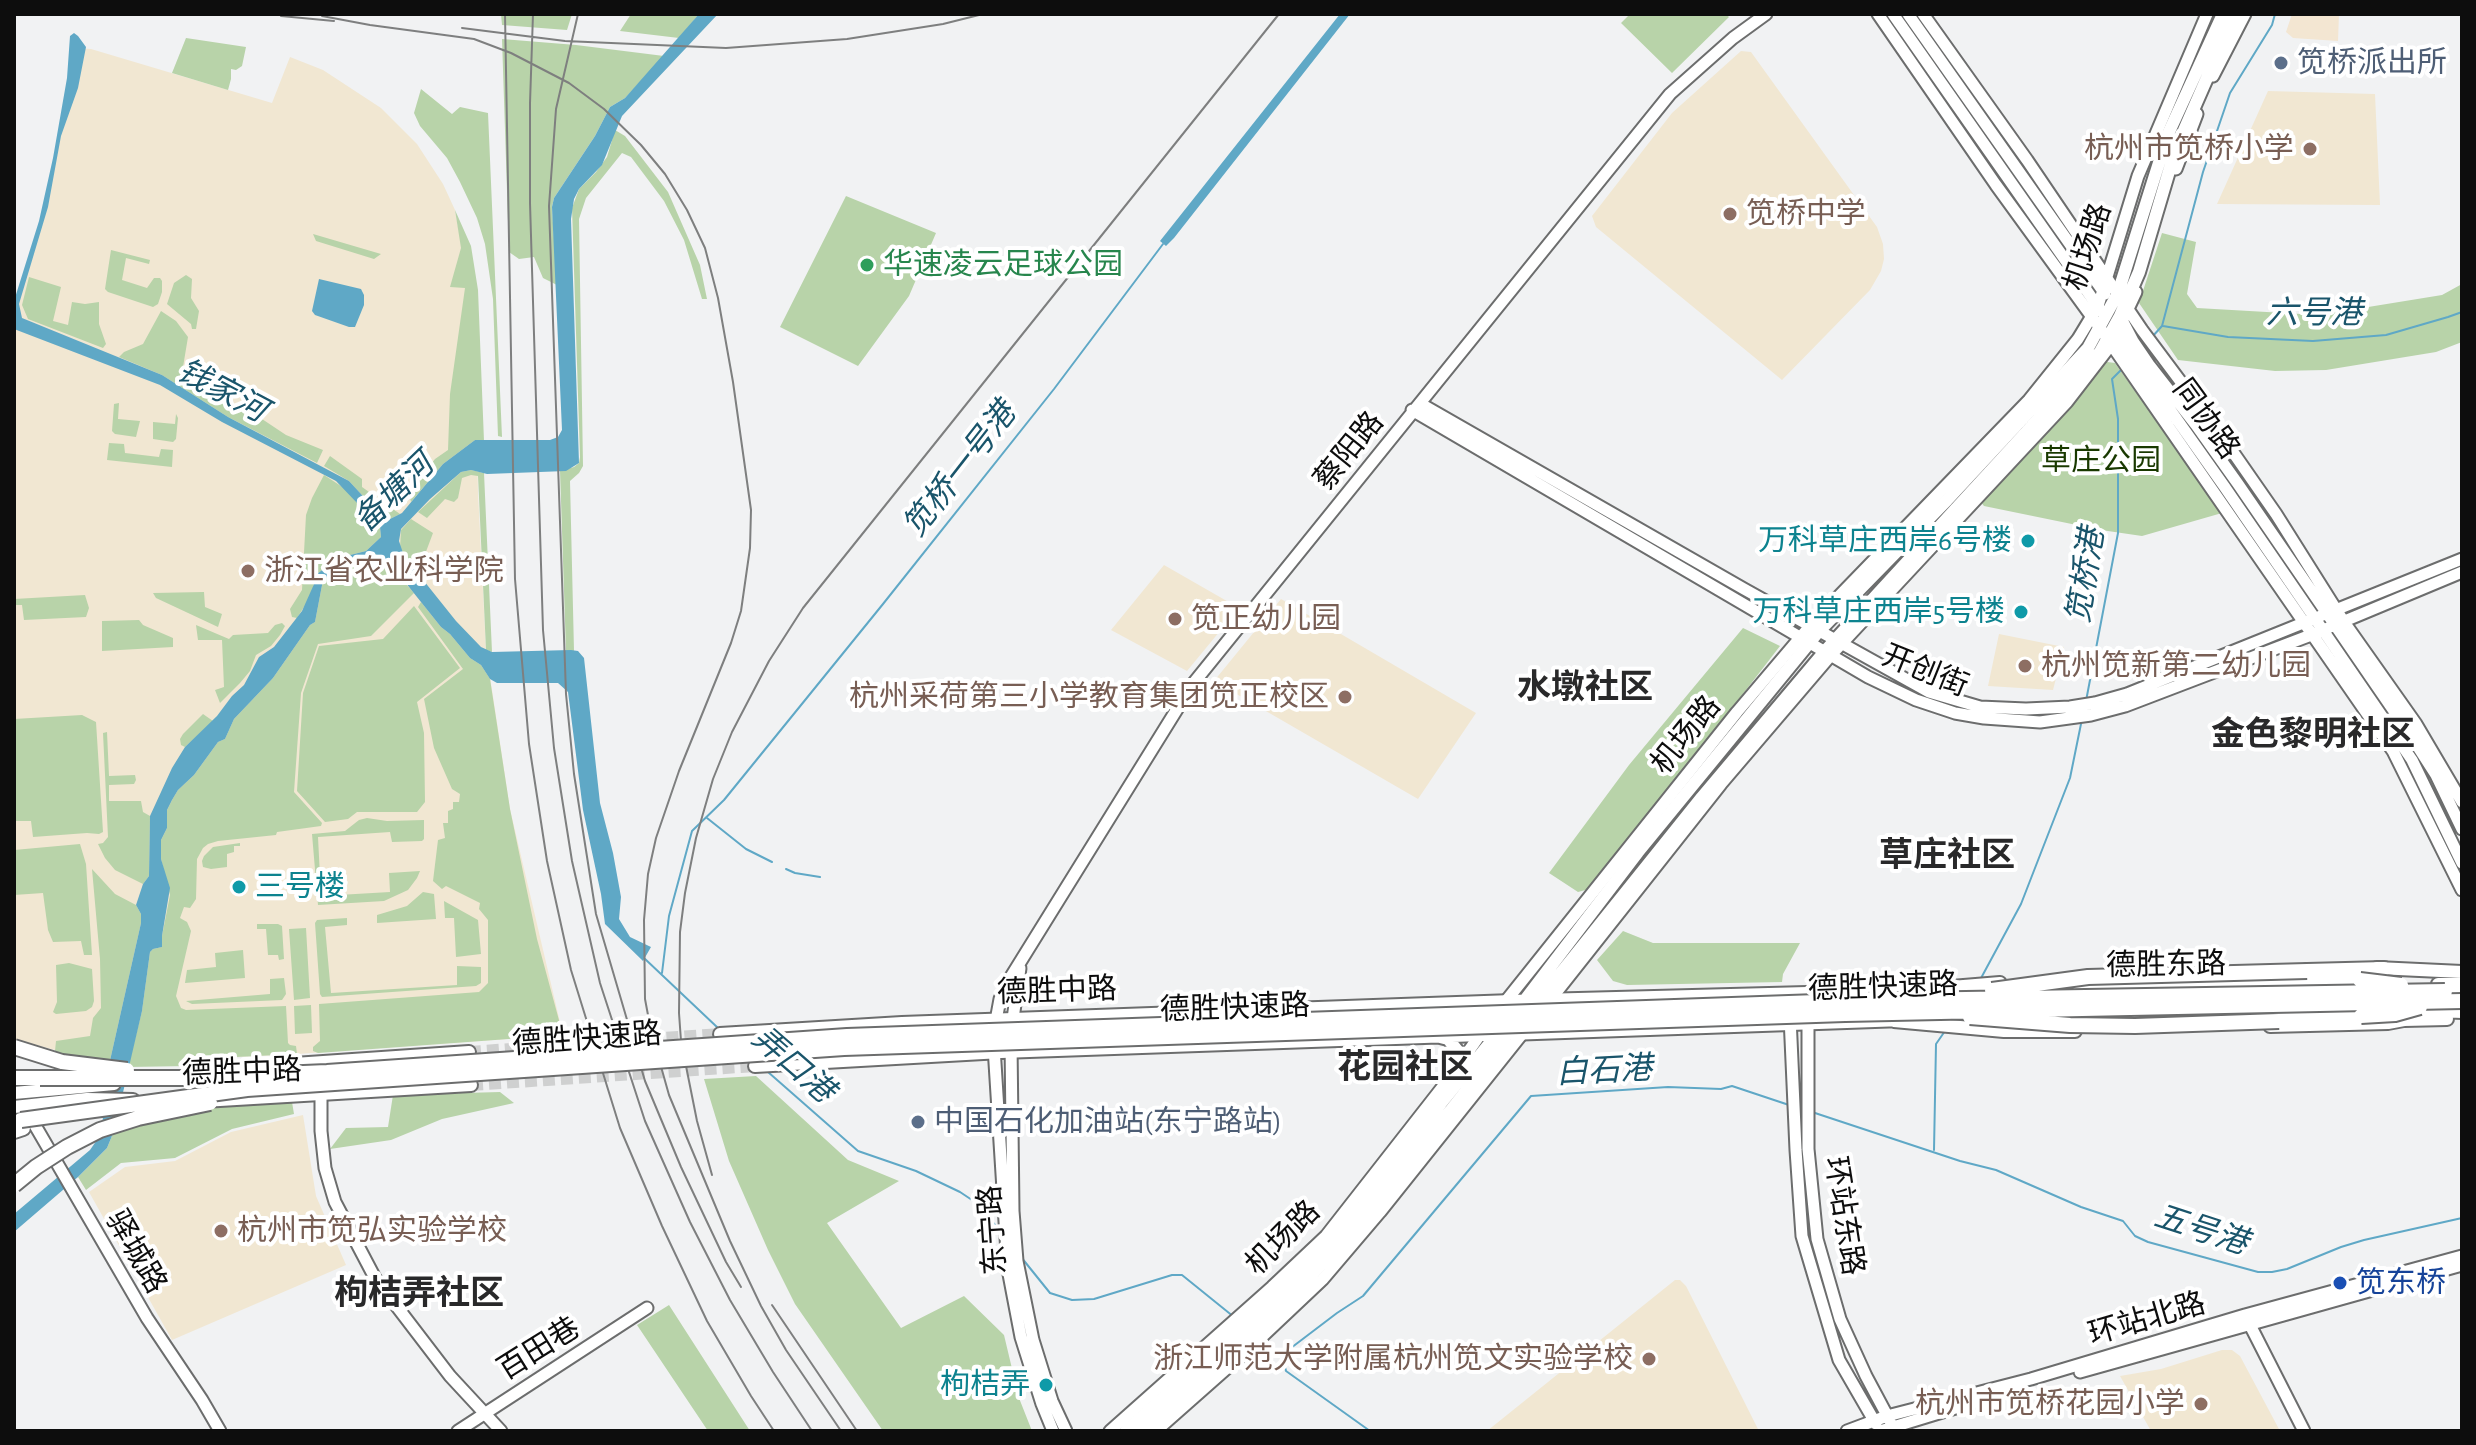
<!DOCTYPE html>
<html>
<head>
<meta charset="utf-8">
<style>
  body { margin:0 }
  #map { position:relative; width:2476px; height:1445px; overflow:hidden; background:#f1f2f3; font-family:"Alegreya Sans",sans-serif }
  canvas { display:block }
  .frame { position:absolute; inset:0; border:16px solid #0d0d0d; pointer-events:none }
</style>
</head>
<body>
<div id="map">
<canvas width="2476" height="1445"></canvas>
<div class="frame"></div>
</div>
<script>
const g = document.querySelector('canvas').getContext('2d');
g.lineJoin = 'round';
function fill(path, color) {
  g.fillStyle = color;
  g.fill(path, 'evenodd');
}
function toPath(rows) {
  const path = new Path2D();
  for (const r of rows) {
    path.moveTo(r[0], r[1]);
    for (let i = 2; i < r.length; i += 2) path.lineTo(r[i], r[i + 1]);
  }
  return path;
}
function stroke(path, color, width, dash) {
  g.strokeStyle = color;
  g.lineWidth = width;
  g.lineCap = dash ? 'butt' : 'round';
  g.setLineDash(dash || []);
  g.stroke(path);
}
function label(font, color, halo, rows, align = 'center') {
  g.font = font + ' "Alegreya Sans","Noto Sans SC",sans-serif';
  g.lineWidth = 8;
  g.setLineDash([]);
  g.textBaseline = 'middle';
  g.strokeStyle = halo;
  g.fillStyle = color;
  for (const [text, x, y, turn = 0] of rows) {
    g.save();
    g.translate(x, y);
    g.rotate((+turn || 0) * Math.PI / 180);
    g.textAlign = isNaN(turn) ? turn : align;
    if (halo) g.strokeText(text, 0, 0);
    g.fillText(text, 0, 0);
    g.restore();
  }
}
fill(toPath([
  [77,48,91,49,272,103,290,57,323,70,381,108,417,144,443,184,455,210,469,287,476,392,478,493,486,650,510,809,563,1035,297,1054,194,1059,189,1066,96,1061,14,1039,14,310,46,206],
  [1741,51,1751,52,1877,227,1883,244,1884,259,1881,271,1870,290,1782,380,1596,227,1592,216,1672,113],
  [2268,91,2375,94,2380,205,2217,204],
  [1164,565,1239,608,1187,671,1111,630],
  [1281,599,1476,713,1418,799,1214,681],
  [1999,634,2064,647,2053,690,1988,686],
  [303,1115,316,1196,346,1265,172,1340,89,1192,125,1167,175,1161,231,1132],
  [1675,1280,1680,1280,1686,1286,1759,1431,1487,1431],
  [2222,1350,2232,1350,2240,1356,2280,1431,2151,1431,2120,1376,2161,1369]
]), '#f1e7d2');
fill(toPath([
  [2292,14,2339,14,2338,41,2293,38,2286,32]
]), '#f3e6d2');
fill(toPath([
  [501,14,572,14,567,30,502,25],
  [631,14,699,14,679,38,620,31],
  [1630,14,1726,14,1729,17,1672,73,1621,23],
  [186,38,246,47,242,66,236,70,231,69,231,79,228,90,172,73],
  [502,39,576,45,664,56,625,98,610,107,595,136,554,198,552,207,557,285,543,278,534,257,519,259,509,252],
  [421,89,452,114,460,107,488,113,502,437,498,436,493,299,485,244,477,218,460,182,447,158,420,126,414,113],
  [615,130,625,136,668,192,700,265,707,299,702,299,684,240,664,201,631,157,622,153,586,198,579,219,583,466,579,473,570,481,574,651,566,651,560,471,574,467,579,463,580,457,572,208,579,189,596,172,607,157],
  [846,196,936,233,909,296,858,366,780,327],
  [455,210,471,246,478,290,484,441,475,440,443,464,411,502,410,497,416,483,435,459,448,450,450,394,465,288,450,287,461,248],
  [2162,233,2196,242,2187,294,2197,308,2319,315,2442,295,2462,284,2462,342,2436,352,2326,370,2275,371,2178,360,2139,303],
  [313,234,381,254,374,259,316,241],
  [111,250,150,260,149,264,126,258,122,280,147,288,154,278,160,278,162,281,162,292,158,304,153,307,108,292,105,289],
  [186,275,192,279,191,298,199,311,196,329,192,329,191,324,167,304,174,283],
  [29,277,61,287,53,321,68,325,72,302,85,304,99,302,99,324,106,344,103,348,28,319,22,305],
  [161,311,176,321,188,337,183,367,195,370,198,366,209,371,203,391,213,397,222,393,227,397,229,403,250,411,286,435,323,450,317,463,228,417,162,375,119,357,124,352,143,344],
  [2100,361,2115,363,2222,513,2142,536,2101,530,1984,506,1975,495],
  [119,403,118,419,140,421,136,437,115,434,112,431,114,404],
  [176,414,178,418,176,439,173,442,153,439,153,422,175,424],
  [109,443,124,444,125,453,159,457,161,449,173,450,172,467,107,460],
  [330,456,362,479,362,487,400,514,386,521,349,481,324,466],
  [471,470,484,473,492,652,486,650,478,476,471,475,462,478,458,498,454,502,445,499,427,518,418,512,461,472],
  [324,475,344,488,380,527,381,537,366,551,338,558,313,577,315,582,309,599,297,618,292,617,290,609,302,590,306,515,312,498],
  [411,519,433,533,424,557,446,568,423,580,400,548,401,530],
  [374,553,386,562,414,593,371,636,318,644,301,693,294,792,322,823,321,826,277,832,276,835,218,841,208,844,203,848,197,859,196,899,190,908,184,907,180,918,187,922,191,931,176,996,181,1008,186,1010,286,1006,288,1043,290,1045,296,1046,297,1054,194,1059,189,1066,128,1067,142,1011,150,952,153,949,162,947,162,936,170,895,161,859,161,840,167,828,167,810,172,800,178,790,194,775,218,742,225,739,234,719,273,678,310,625,315,622,323,580,331,574,350,568,364,557],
  [204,592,205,607,222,614,218,627,156,598,153,593],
  [85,595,89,608,86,617,24,620,22,605,14,605,14,599],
  [421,602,441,627,450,634,470,658,481,665,490,679,510,809,537,939,563,1035,318,1053,313,1051,313,1047,320,1041,319,1004,479,992,488,983,488,920,479,909,480,903,446,886,442,889,433,881,438,840,445,838,443,823,448,823,448,811,453,809,453,802,459,802,460,794,452,789,434,748,424,699,463,669,418,607],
  [414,606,460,668,417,702,424,733,425,802,417,812,357,812,348,819,325,822,297,791,303,693,319,646,383,639],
  [139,620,143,625,173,638,173,647,102,651,102,621],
  [282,623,285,626,280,635,271,646,256,655,250,671,240,683,220,703,215,690,224,687,222,640,198,640,196,625,229,639,233,635,268,633,275,625],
  [1743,628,1780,646,1593,888,1578,892,1549,873,1629,765],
  [203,714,213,721,185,747,181,745,180,739,183,734],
  [82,715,96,722,103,832,99,834,87,833,33,837,31,821,14,821,14,719],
  [107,732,109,776,135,775,136,780,134,784,109,785,109,801,141,801,143,812,150,816,149,876,143,884,115,870,105,858,98,844,103,843,108,837,103,733],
  [367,818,387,821,424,820,424,839,422,841,392,842,390,832,318,837,321,896,390,892,389,873,420,871,417,878,408,890,384,901,318,905,312,834,345,831,359,820],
  [240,843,240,846,234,846,234,852,227,854,227,867,211,869,203,867,202,861,204,856,213,847],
  [80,844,86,864,92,955,84,955,81,941,53,942,48,930,43,893,14,895,14,850],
  [92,869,115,894,136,905,141,914,141,923,109,1065,64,1056,55,1051,56,1041,90,1036,93,1018,101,1008,100,959],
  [423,892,434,894,436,919,377,923,377,915,407,906],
  [444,901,478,920,481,954,456,957,454,918,445,918],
  [347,918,347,925,325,927,331,993,457,985,457,966,481,967,481,983,476,986,322,997,320,994,315,923,317,920],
  [257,924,278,924,282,926,284,959,279,960,278,955,268,955,266,929,257,929],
  [306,928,310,998,294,1000,289,929],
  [1623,931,1653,943,1800,943,1783,974,1782,982,1627,985,1613,981,1597,960],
  [243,950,245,978,185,983,187,970,216,967,215,953],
  [69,963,92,969,94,1001,92,1007,86,1011,56,1014,53,1012,57,1002,56,965],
  [284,978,286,994,282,1000,192,1004,186,1001,270,994,270,979],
  [311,1005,312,1033,295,1034,294,1006],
  [756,1076,848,1160,899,1181,827,1223,901,1328,964,1296,1004,1335,1019,1398,1032,1431,883,1431,795,1304,768,1250,729,1161,704,1079],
  [500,1092,514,1103,442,1119,391,1140,330,1149,346,1128,388,1127,393,1095],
  [292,1102,294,1114,232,1129,175,1158,121,1163,86,1190,78,1177,107,1148,114,1131,158,1117,225,1104],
  [669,1305,750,1431,708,1431,637,1325]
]), '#b8d3a9');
fill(toPath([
  [699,14,718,14,622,116,602,165,579,189,574,199,571,219,579,463,566,471,487,474,471,470,461,472,430,499,401,529,399,541,404,556,456,621,481,647,492,652,571,650,578,651,584,658,600,803,613,853,621,897,619,919,630,937,651,947,643,961,605,924,601,894,583,810,568,692,558,683,497,683,490,679,481,665,470,658,450,634,441,627,405,582,386,562,374,553,364,557,350,568,331,574,323,580,315,622,310,625,273,678,234,719,225,739,218,742,194,775,178,790,172,800,167,810,167,828,161,840,161,859,170,888,162,936,162,947,153,949,150,952,142,1011,114,1131,107,1148,78,1177,14,1232,14,1214,90,1150,101,1134,109,1065,141,923,141,914,136,905,143,884,149,876,150,816,172,768,185,747,217,716,232,696,244,685,259,657,274,647,302,611,315,582,313,577,338,558,366,551,381,537,380,527,336,481,222,422,160,385,14,329,14,301,39,221,53,158,67,78,70,36,74,33,78,36,86,47,78,88,61,136,48,207,19,304,22,318,162,375,228,417,349,481,386,521,402,513,443,464,475,440,550,440,558,437,562,430,552,207,554,198,595,136,610,107,625,98],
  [1340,14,1350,14,1174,238,1166,246,1160,241],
  [319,279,361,289,364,295,364,305,355,327,349,327,315,315,312,311]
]), '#5fa8c6');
stroke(toPath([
  [2163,326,2228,337,2313,341,2386,335,2448,317,2462,312],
  [2152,337,2162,326,2203,172,2230,93,2272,25,2275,14],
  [2086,701,2118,533,2118,419,2112,379,2123,368],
  [707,818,746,849,772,862],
  [786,869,795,873,820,877],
  [644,958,718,1028],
  [662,973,669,916,692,831,724,800,883,604,1054,389,1163,244],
  [1980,980,2021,904,2070,778,2082,719],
  [768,1072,858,1151,916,1171,960,1192,978,1204,999,1230],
  [1815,1113,1960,1161,1996,1170,2081,1207,2123,1221,2135,1236,2148,1242,2258,1272,2272,1272,2287,1269,2341,1247,2364,1240,2462,1218],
  [1934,1150,1936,1044,1945,1031],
  [1021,1257,1050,1293,1072,1300,1094,1299,1172,1275,1182,1275,1234,1317],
  [1262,1343,1282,1355,1286,1371,1370,1431],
  [1283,1354,1337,1313,1363,1296,1531,1096,1668,1087,1721,1089,1732,1086,1789,1105]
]), '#5fa8c6', 2);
stroke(toPath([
  [469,1052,720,1034],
  [471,1085,755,1066]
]), '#cfd0d0', 12, [12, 6]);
const secondary = toPath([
  [1878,14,1996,185,2100,328,2393,751,2462,890],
  [1893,14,2101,311],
  [1908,14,2105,294],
  [1923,14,2027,160,2142,330,2228,445,2276,514,2344,622,2416,724,2462,802],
  [2213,76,2245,14],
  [2176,169,2197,114],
  [2121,318,2133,341,2150,366,2196,425,2238,484,2409,733,2436,775,2462,829],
  [2115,332,2224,486,2412,760,2462,863],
  [1421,404,1744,589,1929,692,1980,707,2026,709,2070,707,2095,703,2127,694,2462,559],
  [1412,410,1868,677,1916,700,1955,713,1984,718,2040,722,2091,715,2125,706,2311,635,2462,572],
  [1547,1004,1721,784,1832,654,2067,402,2111,345,2136,292],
  [1502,1006,1737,712,1810,626,2029,400,2078,339,2098,306,2138,176,2207,14],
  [1790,1017,1796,1150,1802,1236,1839,1360,1876,1424],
  [1808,1017,1808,1149,1817,1239,1840,1319,1866,1376,1890,1421],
  [995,1026,1000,999,1009,980,1192,685,1670,94,1733,38,1766,14],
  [1012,1026,1020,968],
  [1011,1043,1013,1211,1017,1261,1033,1340,1052,1401,1066,1431],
  [994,1047,1008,1269,1021,1337,1042,1404,1053,1431],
  [321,1095,321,1131,325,1168,335,1202,375,1278,450,1376,501,1431],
  [29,1115,147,1318,202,1400,220,1431],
  [2248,1321,2304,1431],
  [2080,1372,2462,1265],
  [458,1431,647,1308],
  [1110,1431,1272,1287,1326,1236,1452,1075,1484,1029],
  [1156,1431,1251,1347,1323,1279,1380,1212,1526,1029],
  [1847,1431,1887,1416,2031,1379,2245,1315,2462,1256],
  [1880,1431,1998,1395]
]);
const primary = toPath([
  [2377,968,2462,972],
  [2438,984,2462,984],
  [1915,990,2000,983],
  [2413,1010,2462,1012],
  [1894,1021,2004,1031,2075,1031],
  [2270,1026,2388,1023,2404,1020,2447,1019],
  [720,1034,902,1023,1540,1000,1807,993,1924,993],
  [1440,1037,1448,1039,1457,1050,1457,1066],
  [755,1066,1001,1052,1903,1020],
  [208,1072,236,1068,469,1052],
  [14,1093,114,1084],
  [203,1101,471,1085],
  [14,1107,87,1099,133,1100],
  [1126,1431,1290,1284,1325,1249,1362,1207,1441,1103,1525,1000,1638,852,1819,631,1947,500,2088,348,2118,293,2168,134,2223,14],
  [1143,1431,1293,1295,1362,1221,1702,797,1826,650,2100,352,2120,316,2139,272,2175,151,2235,14]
]);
const highway = toPath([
  [2307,971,2384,969],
  [2445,991,2462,991],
  [2047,992,2099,986,2360,980],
  [2047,1015,2099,1018,2238,1016],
  [2267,1016,2361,1016],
  [14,1078,40,1078],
  [14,1131,23,1128]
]);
stroke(secondary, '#6c6d6d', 15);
stroke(primary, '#6c6d6d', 16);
stroke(highway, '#6c6d6d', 18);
stroke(secondary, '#fff', 11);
stroke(primary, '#fff', 12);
stroke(highway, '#fff', 14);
stroke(toPath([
  [505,14,515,579,529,744,547,861,571,970,620,1128,662,1226,707,1321,751,1396,774,1431],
  [533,14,530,103,530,203,543,630,554,748,572,861,600,983,645,1121,690,1222,730,1300,773,1372,812,1431],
  [578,14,556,109,549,206,566,694,574,774,596,914,645,1081,681,1167,726,1262,741,1287],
  [281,16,334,21],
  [322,16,370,25,474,39,511,53,569,83,604,109,641,145,665,174,687,210,705,248,718,298,733,382,751,510,750,548,741,611,731,643,679,771,656,838,648,874,644,920,645,999,651,1031,669,1095,730,1241,761,1306,786,1350,841,1431],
  [462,28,565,41,726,48,847,39,943,24,983,14],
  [712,1175,697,1121,681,1041,679,1013,680,932,685,893,696,838,713,779,732,732,769,661,803,608,1279,14],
  [772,1305,857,1431]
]), '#7e7f7f', 2);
const highwayBridge = toPath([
  [2360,980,2401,985],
  [1992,990,2088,977,2307,971],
  [2361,1016,2395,1014,2420,1007],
  [1970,1017,2070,1025,2135,1026,2279,1021],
  [14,1047,62,1062,127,1070],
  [40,1078,187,1078,327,1072,847,1036,1846,1001,2445,991],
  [21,1120,247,1089,844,1048,1845,1014,2462,1001],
  [14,1185,36,1167,67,1147,100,1130,138,1118,210,1103]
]);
stroke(highwayBridge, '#6c6d6d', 18, []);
stroke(highwayBridge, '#fff', 14);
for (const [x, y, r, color] of [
  [2281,63,8,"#5c6f8a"],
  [2310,149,8,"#8d6e63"],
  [1730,214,8,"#8d6e63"],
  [867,265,8,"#2e9e5b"],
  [2028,541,8,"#0f9aa8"],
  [248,571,8,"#8d6e63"],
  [2021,612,8,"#0f9aa8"],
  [1175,619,8,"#8d6e63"],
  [2025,666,8,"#8d6e63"],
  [1345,697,8,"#8d6e63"],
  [239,887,8,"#0f9aa8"],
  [918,1122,8,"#5c6f8a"],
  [221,1231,8,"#8d6e63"],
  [2340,1283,8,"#1a4fb4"],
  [1649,1359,8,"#8d6e63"],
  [1046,1385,8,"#0f9aa8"],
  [2201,1404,8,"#8d6e63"]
]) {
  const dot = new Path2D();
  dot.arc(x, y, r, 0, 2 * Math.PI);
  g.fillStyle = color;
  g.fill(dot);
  stroke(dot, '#fff', 3);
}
label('30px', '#4e5e75', '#fff', [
  ["笕桥派出所",2297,63],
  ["中国石化加油站(东宁路站)",934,1122]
], 'left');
label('30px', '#785e54', '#fff', [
  ["杭州市笕桥小学",2294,149,"right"],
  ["笕桥中学",1746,214],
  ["浙江省农业科学院",264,571],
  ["笕正幼儿园",1191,619],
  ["杭州笕新第二幼儿园",2041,666],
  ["杭州采荷第三小学教育集团笕正校区",1329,697,"right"],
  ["杭州市笕弘实验学校",237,1231],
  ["浙江师范大学附属杭州笕文实验学校",1633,1359,"right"],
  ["杭州市笕桥花园小学",2185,1404,"right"]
], 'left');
label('30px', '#0d0d0d', '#fff', [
  ["机场路",2088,247,-72],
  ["同协路",2206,419,54],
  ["蔡阳路",1349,451,-51],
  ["开创街",1925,671,22],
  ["机场路",1686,735,-51],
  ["德胜东路",2166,965,-1],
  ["德胜快速路",1883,987,-2],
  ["德胜中路",1057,991,-2],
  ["德胜快速路",1235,1008,-2],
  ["德胜快速路",587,1039,-4],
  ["德胜中路",242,1072,-2],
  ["环站东路",1844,1216,81],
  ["东宁路",993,1230,-94],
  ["机场路",1283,1238,-45],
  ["驿城路",136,1252,60],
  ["环站北路",2147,1319,-16],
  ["百田巷",539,1349,-32]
]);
label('30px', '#27864d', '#fff', [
  ["华速凌云足球公园",883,265]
], 'left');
label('30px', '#193900', '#fff', [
  ["草庄公园",2101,461]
]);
label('30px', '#0d838f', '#fff', [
  ["万科草庄西岸6号楼",2012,541],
  ["万科草庄西岸5号楼",2005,612],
  ["三号楼",255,887,"left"],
  ["枸桔弄",1030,1385]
], 'right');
label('30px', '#164399', '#fff', [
  ["笕东桥",2356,1283]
], 'left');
label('italic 32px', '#1a556b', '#fff', [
  ["六号港",2314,313],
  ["钱家河",222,391,28],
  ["笕桥一号港",960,470,-52],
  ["备塘河",394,493,-44],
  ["笕桥港",2086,576,-81],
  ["弄口港",793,1065,41],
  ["白石港",1604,1071,-3],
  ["五号港",2201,1230,18]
]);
label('bold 34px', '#29292a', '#fff', [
  ["水墩社区",1585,688],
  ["金色黎明社区",2313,735],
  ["草庄社区",1947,856],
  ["花园社区",1405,1068],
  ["枸桔弄社区",419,1294]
]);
</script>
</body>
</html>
